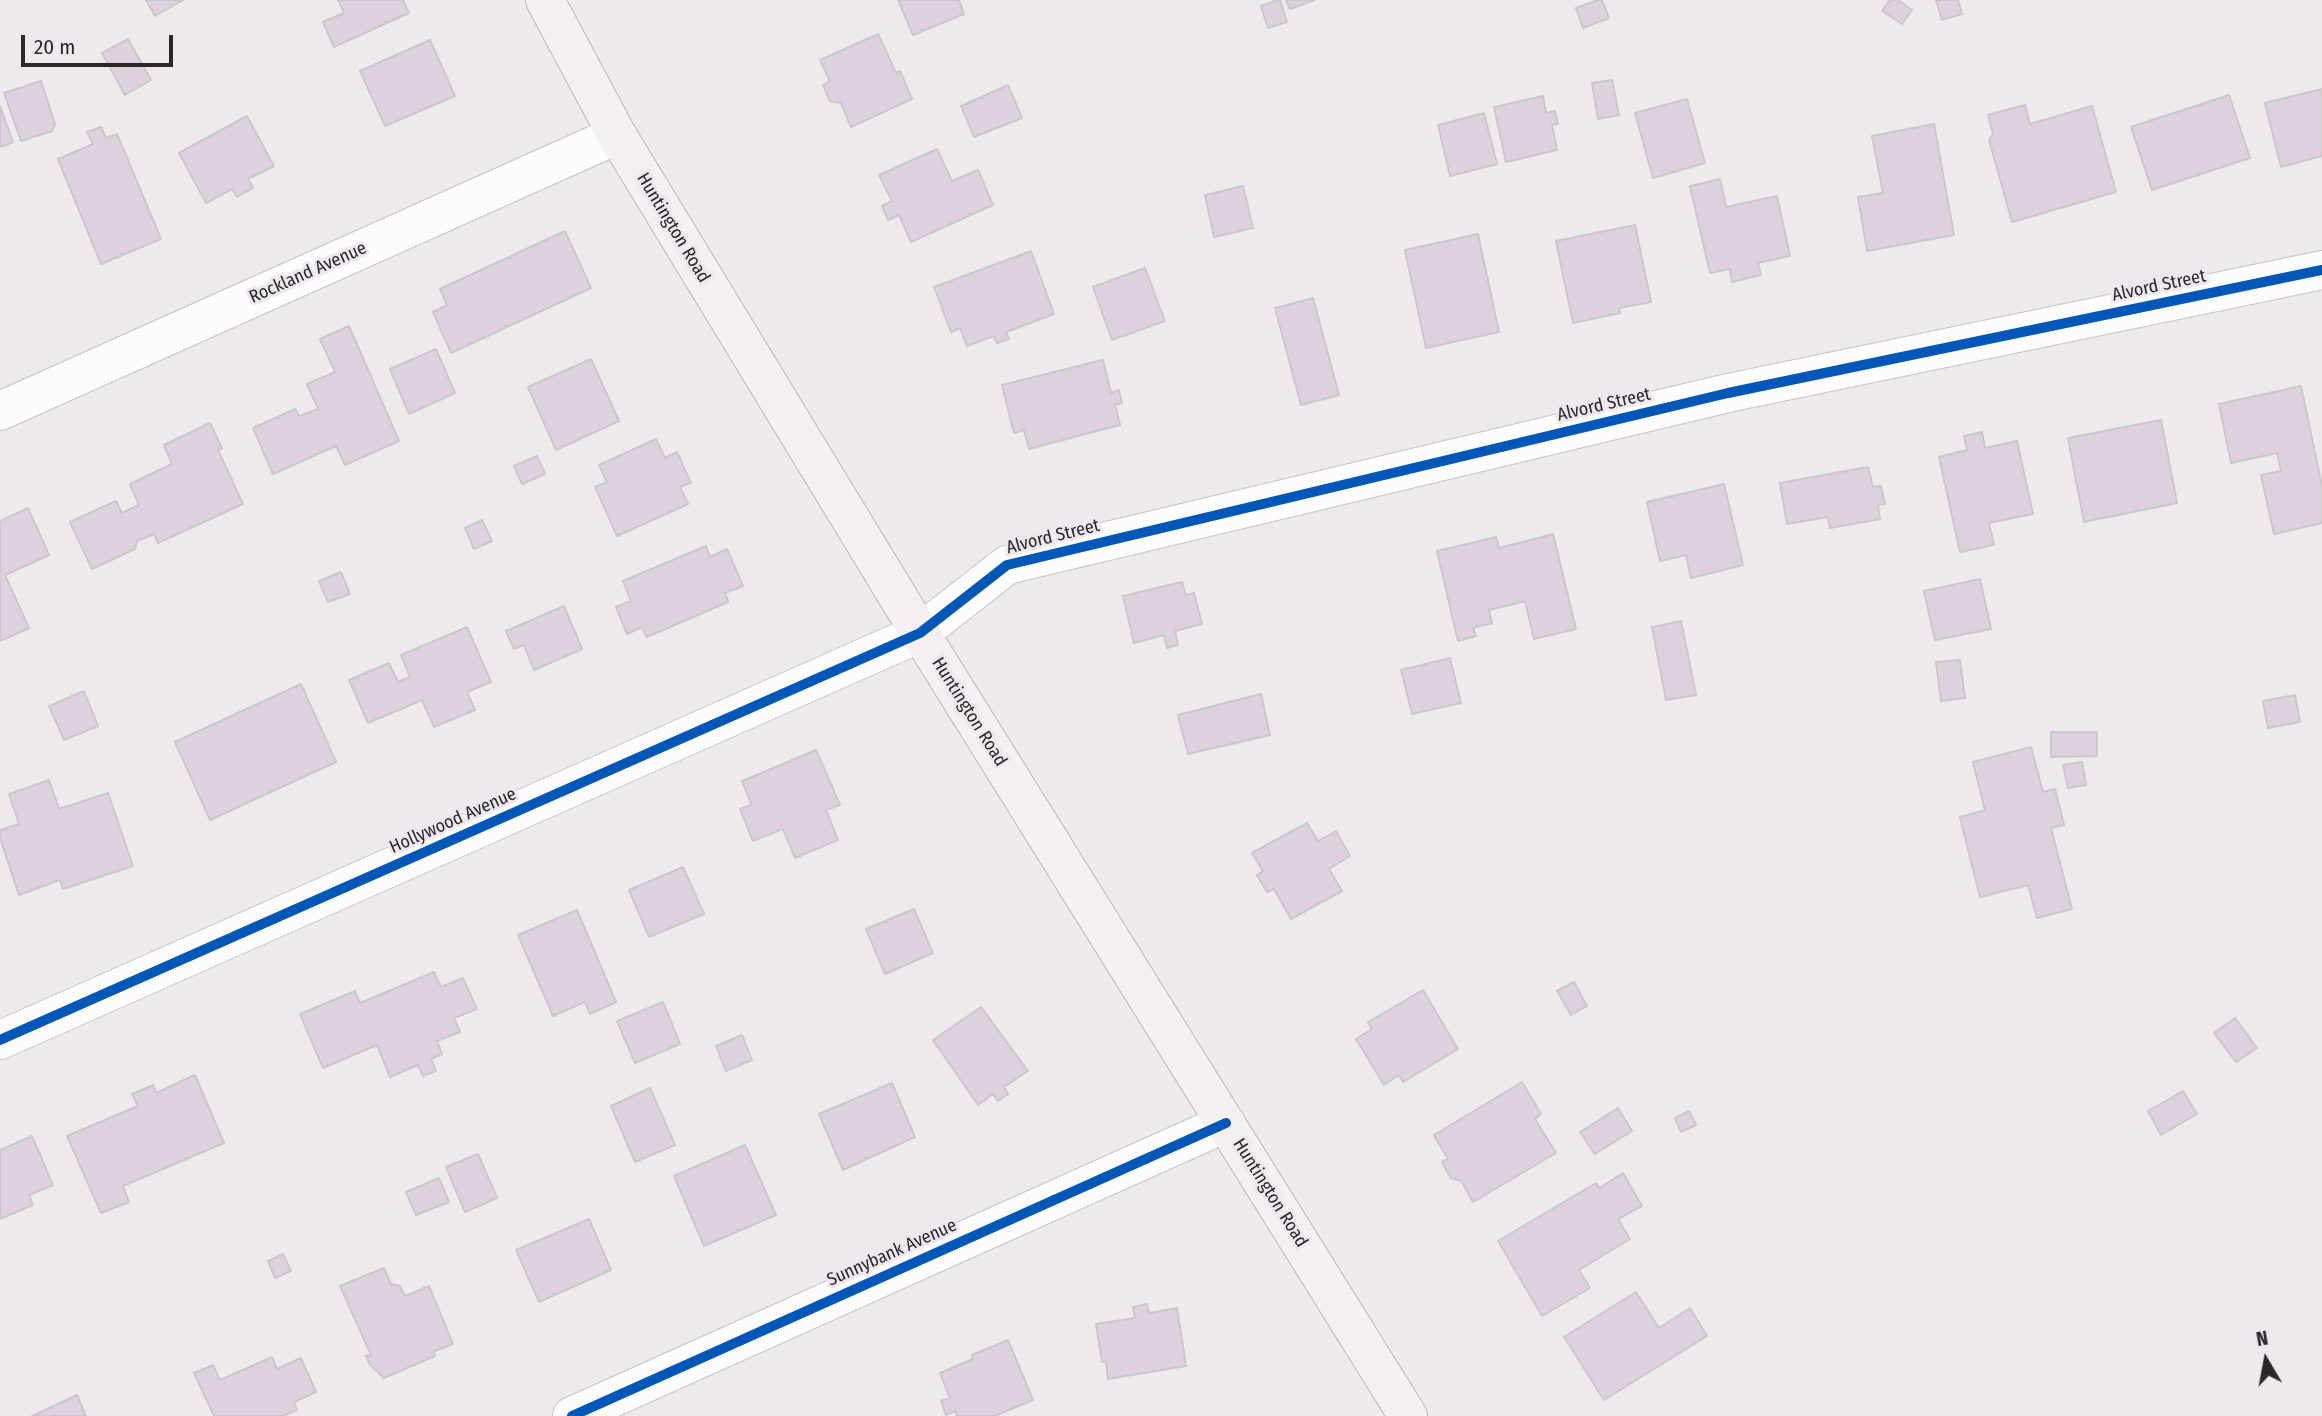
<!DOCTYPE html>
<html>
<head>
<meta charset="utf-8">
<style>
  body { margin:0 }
  #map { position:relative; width:2322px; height:1416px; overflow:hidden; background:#ede9ed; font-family:"Fira Sans Condensed",sans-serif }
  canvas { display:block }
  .north { position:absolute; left:2231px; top:1325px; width:70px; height:70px; -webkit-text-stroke:5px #eee8ee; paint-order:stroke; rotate:350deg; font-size:19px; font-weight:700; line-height:28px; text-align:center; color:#29272a }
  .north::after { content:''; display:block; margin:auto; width:24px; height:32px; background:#29272a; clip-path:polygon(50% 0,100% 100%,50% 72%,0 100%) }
  .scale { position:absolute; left:21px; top:35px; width:152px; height:32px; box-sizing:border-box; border:4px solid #29272a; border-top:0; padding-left:9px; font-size:21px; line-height:24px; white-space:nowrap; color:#29272a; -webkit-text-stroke:5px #eee8ee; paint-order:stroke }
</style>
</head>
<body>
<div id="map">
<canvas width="2322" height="1416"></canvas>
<div class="north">N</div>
<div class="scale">20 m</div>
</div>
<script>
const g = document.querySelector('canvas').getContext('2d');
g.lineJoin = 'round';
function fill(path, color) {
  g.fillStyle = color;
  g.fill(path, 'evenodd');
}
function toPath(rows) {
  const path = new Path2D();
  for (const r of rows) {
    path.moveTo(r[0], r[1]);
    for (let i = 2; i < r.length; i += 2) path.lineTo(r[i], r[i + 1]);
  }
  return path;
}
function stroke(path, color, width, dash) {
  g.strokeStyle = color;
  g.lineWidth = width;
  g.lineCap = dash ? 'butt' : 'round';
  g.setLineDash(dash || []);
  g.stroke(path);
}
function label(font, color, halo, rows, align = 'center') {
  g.font = font + ' "Fira Sans Condensed",sans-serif';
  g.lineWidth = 6;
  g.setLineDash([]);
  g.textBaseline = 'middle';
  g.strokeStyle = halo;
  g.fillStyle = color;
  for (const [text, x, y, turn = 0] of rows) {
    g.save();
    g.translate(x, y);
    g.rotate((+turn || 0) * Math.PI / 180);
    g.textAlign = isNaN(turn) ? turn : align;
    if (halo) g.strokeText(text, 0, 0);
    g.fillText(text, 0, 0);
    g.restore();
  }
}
const building = toPath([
  [146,0,183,0,155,16,146,0],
  [338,0,403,0,409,13,334,47,323,22,344,13,338,0],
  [898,0,959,0,964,14,913,35,898,0],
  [1277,0,1280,0,1287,22,1268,28,1261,6,1277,0],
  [1286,0,1315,0,1290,9,1286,0],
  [1598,0,1602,0,1609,18,1583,28,1576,8,1598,0],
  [1890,0,1898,0,1912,10,1902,24,1882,11,1890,0],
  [1936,0,1958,0,1962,14,1942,20,1936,0],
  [878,34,896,73,900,71,912,99,851,127,841,103,830,101,823,85,830,81,820,60,878,34],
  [128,39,151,80,125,95,102,53,128,39],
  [430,40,455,96,385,126,360,71,430,40],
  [1612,80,1619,115,1598,119,1592,83,1612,80],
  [41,81,55,124,52,131,21,141,4,93,41,81],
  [1008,85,1022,118,974,137,961,106,1008,85],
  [2322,89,2322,156,2281,167,2265,103,2322,89],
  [2229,95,2250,158,2152,190,2131,127,2229,95],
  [1543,96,1546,113,1555,111,1558,124,1552,125,1557,150,1506,162,1494,107,1543,96],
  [1687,99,1705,163,1653,178,1635,113,1687,99],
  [2025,105,2030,124,2092,106,2116,192,2012,222,1989,140,1993,134,1988,115,2025,105],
  [0,106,13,142,0,147,0,106],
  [1484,113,1497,164,1450,176,1438,125,1484,113],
  [247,116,274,166,248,179,253,188,237,197,232,189,206,203,179,153,247,116],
  [1934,124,1954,235,1867,251,1858,197,1883,193,1872,136,1934,124],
  [101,127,106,138,117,134,161,239,101,264,58,159,93,144,87,132,101,127],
  [937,149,952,181,978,170,993,205,911,242,899,215,888,220,882,206,892,201,879,175,937,149],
  [1720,179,1726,207,1777,196,1790,256,1758,263,1761,275,1732,282,1730,269,1710,273,1690,186,1720,179],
  [1243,186,1253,228,1214,237,1205,195,1243,186],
  [1635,225,1651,302,1619,308,1620,313,1573,323,1556,241,1635,225],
  [565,231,591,288,451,353,433,312,447,305,440,289,565,231],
  [1478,234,1499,332,1426,348,1405,250,1478,234],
  [1031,251,1054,314,1006,332,1009,339,997,343,994,336,967,346,960,328,951,332,934,287,1031,251],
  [1145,268,1165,321,1112,340,1093,287,1145,268],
  [1313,298,1339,395,1301,405,1275,308,1313,298],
  [349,326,399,441,345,465,336,446,273,474,253,428,295,409,299,416,318,409,307,384,335,372,320,339,349,326],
  [436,349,455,393,409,414,390,369,436,349],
  [591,359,619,421,556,450,528,387,591,359],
  [1103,360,1111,393,1119,390,1122,403,1115,405,1120,425,1029,449,1024,430,1014,433,1002,385,1103,360],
  [2301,386,2322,486,2322,523,2274,534,2261,475,2281,471,2277,453,2231,463,2219,404,2301,386],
  [2161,420,2177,503,2084,522,2068,438,2161,420],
  [210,423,222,448,218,450,243,504,158,543,154,534,137,541,135,549,92,569,70,522,116,501,122,513,139,505,130,484,172,464,164,445,210,423],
  [1982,432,1985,448,2017,441,2033,514,1989,523,1994,545,1960,552,1939,457,1967,450,1964,436,1982,432],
  [656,439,665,458,677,452,691,483,680,487,688,504,617,536,595,487,607,482,599,465,656,439],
  [537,456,545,474,522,484,514,466,537,456],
  [1868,467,1873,487,1881,486,1885,504,1878,505,1880,519,1830,528,1828,517,1787,524,1780,483,1868,467],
  [1724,484,1743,565,1691,578,1686,555,1660,561,1647,502,1724,484],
  [28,508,49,555,5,575,29,628,0,641,0,521,28,508],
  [482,520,492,541,474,549,465,528,482,520],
  [1553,534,1576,629,1534,639,1525,601,1489,610,1492,623,1473,628,1476,636,1458,641,1437,551,1496,537,1499,548,1553,534],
  [706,546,710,557,727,549,743,586,725,593,728,602,647,637,642,627,627,634,616,607,631,601,623,581,706,546],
  [341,572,350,594,328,602,319,581,341,572],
  [1980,579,1991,629,1935,640,1924,591,1980,579],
  [1182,582,1186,595,1194,593,1202,624,1175,631,1178,645,1167,648,1164,635,1134,643,1123,596,1182,582],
  [564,606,582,649,534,670,524,645,514,649,506,631,564,606],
  [1681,621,1696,695,1666,700,1652,627,1681,621],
  [467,627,491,682,467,692,475,710,434,727,422,700,368,723,349,680,389,663,398,682,410,677,401,655,467,627],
  [1450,658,1461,703,1412,714,1401,670,1450,658],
  [1960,660,1965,698,1941,701,1936,662,1960,660],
  [301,684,336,762,210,820,175,742,301,684],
  [84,691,98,726,64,740,49,706,84,691],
  [1261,694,1270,735,1188,754,1178,715,1261,694],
  [2295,695,2300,722,2268,728,2263,701,2295,695],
  [2051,732,2097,732,2097,756,2051,757,2051,732],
  [2031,747,2043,792,2055,789,2064,825,2051,828,2072,909,2037,918,2028,885,1980,897,1960,817,1985,810,1973,762,2031,747],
  [816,750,840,805,826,810,838,840,795,858,783,829,753,841,740,809,752,805,742,781,816,750],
  [2082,762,2086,785,2068,788,2063,765,2082,762],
  [49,780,59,809,108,793,133,866,63,889,60,880,19,895,0,838,0,830,19,824,9,794,49,780],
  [1307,823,1318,841,1336,831,1350,856,1329,869,1342,891,1291,919,1274,889,1267,892,1257,875,1263,871,1252,853,1307,823],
  [683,867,704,914,649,937,629,890,683,867],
  [914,909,933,953,885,974,866,929,914,909],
  [577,910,616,1002,590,1014,585,1002,553,1016,518,935,577,910],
  [434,972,441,987,463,978,477,1009,454,1018,460,1032,437,1041,442,1054,431,1059,436,1071,423,1076,418,1065,390,1077,377,1045,323,1068,300,1014,355,991,360,1003,434,972],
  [1574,982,1587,1006,1571,1015,1557,991,1574,982],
  [1423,990,1458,1049,1403,1082,1399,1075,1384,1085,1356,1039,1372,1029,1368,1022,1423,990],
  [663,1002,680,1044,635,1063,617,1021,663,1002],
  [981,1007,1028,1071,1004,1087,1008,1094,998,1101,993,1094,978,1105,933,1040,981,1007],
  [2235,1018,2257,1048,2236,1062,2214,1033,2235,1018],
  [742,1035,752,1060,726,1071,716,1046,742,1035],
  [195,1075,224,1143,123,1186,129,1202,101,1213,67,1136,138,1106,132,1094,153,1085,156,1093,195,1075],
  [1522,1082,1541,1114,1535,1119,1556,1153,1473,1202,1461,1181,1451,1178,1442,1162,1448,1159,1434,1135,1522,1082],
  [892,1083,915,1137,843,1170,819,1114,892,1083],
  [650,1088,675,1145,635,1162,611,1106,650,1088],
  [2183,1091,2197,1114,2161,1135,2148,1111,2183,1091],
  [1618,1108,1632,1131,1595,1154,1580,1132,1618,1108],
  [1689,1111,1696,1125,1681,1132,1675,1118,1689,1111],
  [32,1136,53,1185,29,1195,33,1205,0,1219,0,1150,32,1136],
  [745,1145,776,1215,704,1246,674,1176,745,1145],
  [478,1154,497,1198,465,1212,446,1167,478,1154],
  [1623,1173,1642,1206,1618,1219,1630,1239,1579,1270,1590,1288,1542,1316,1498,1241,1596,1183,1599,1188,1623,1173],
  [439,1178,449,1202,416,1215,406,1192,439,1178],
  [589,1219,611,1270,539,1302,516,1250,589,1219],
  [283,1254,291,1271,275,1278,268,1261,283,1254],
  [384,1268,391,1284,400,1286,405,1296,429,1286,453,1344,433,1352,435,1356,384,1378,370,1365,366,1356,371,1355,340,1286,384,1268],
  [1636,1292,1659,1328,1690,1308,1707,1336,1604,1400,1564,1337,1636,1292],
  [1147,1304,1149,1313,1177,1308,1186,1366,1108,1379,1106,1361,1102,1362,1096,1324,1135,1318,1133,1307,1147,1304],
  [1008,1340,1033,1400,995,1416,957,1416,955,1411,946,1415,941,1401,950,1398,940,1373,973,1359,972,1355,1008,1340],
  [272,1357,277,1369,301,1358,316,1392,294,1402,297,1410,283,1416,214,1416,194,1373,213,1365,220,1380,272,1357],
  [77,1395,86,1416,32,1416,77,1395]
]);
fill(building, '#dcd1dd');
stroke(building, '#cbc8cb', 2);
const minor = toPath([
  [0,411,617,135],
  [0,1040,920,633,1007,565,1728,393,2322,270],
  [572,1416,1226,1123]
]);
const major = toPath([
  [545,0,617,135,920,633,1408,1416]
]);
stroke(minor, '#c7c4c7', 40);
stroke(major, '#c0b5b5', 40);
stroke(minor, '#fcfcfc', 38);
stroke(major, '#f5efef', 38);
stroke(toPath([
  [0,1040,920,633,1007,565,1728,393,2322,270],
  [572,1416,1226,1123]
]), '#0057b8', 10);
label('18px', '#29272a', '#eee8ee', [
  ["Huntington Road",673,228,59],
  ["Rockland Avenue",308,273,-24],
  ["Alvord Street",2159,286,-12],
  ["Alvord Street",1604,405,-13],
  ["Alvord Street",1053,537,-14],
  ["Huntington Road",969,712,58],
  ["Hollywood Avenue",453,821,-24],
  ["Huntington Road",1270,1193,58],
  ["Sunnybank Avenue",892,1253,-24]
]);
</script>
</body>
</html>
